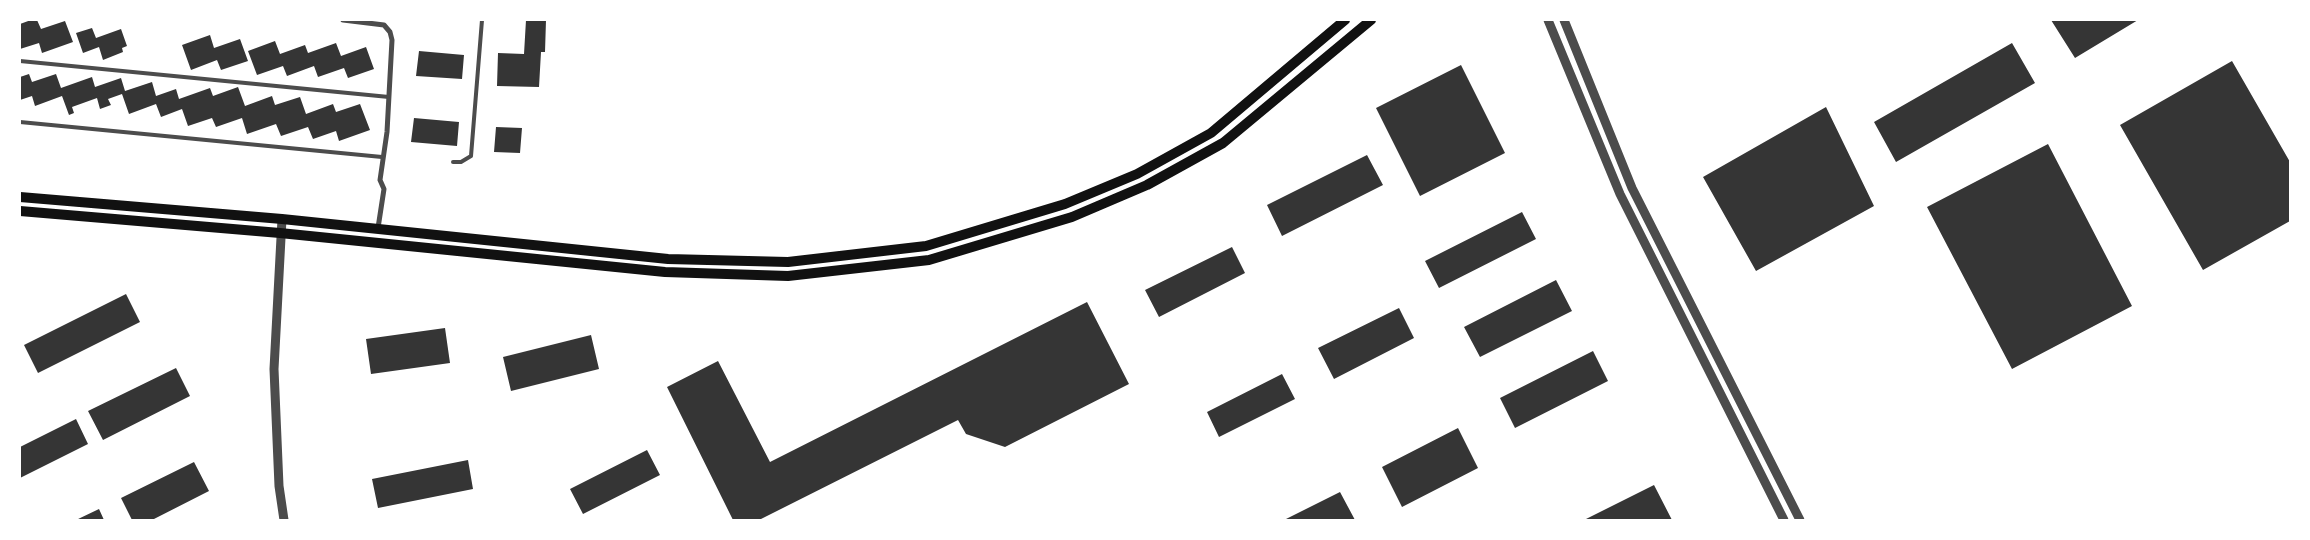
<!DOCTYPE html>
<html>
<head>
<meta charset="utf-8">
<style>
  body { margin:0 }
  #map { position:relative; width:2310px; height:540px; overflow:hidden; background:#fff; font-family:"Crimson Pro",serif }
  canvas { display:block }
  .frame { position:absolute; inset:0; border:21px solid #fff; pointer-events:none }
</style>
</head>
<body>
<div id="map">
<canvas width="2310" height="540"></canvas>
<div class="frame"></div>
</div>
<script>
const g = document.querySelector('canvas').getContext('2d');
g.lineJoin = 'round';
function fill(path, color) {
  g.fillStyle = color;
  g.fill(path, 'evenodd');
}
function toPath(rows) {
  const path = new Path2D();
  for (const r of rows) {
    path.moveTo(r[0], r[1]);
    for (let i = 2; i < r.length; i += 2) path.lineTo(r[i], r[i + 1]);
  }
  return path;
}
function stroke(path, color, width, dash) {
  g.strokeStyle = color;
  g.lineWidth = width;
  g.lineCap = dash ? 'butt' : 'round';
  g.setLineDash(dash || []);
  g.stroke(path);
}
fill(toPath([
  [31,20,37,20,41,29,65,21,73,42,42,53,39,43,20,49,20,24],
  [526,20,546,20,545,52,541,52,539,87,497,86,498,53,524,54],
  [2051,20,2138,20,2075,58],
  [92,28,96,38,121,29,127,46,122,48,123,52,103,60,99,47,83,53,76,33],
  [210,35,214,48,240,39,248,61,221,70,217,60,191,70,182,45],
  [275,41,280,54,305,45,308,53,336,43,341,56,366,47,374,69,348,78,344,68,318,77,314,66,287,76,283,66,257,75,248,51],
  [2012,43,2035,83,1896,162,1874,122],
  [419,51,464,55,462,79,416,76],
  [2232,61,2290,162,2290,221,2203,270,2120,125],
  [1461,65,1505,153,1420,196,1376,108],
  [29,74,32,82,56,74,61,88,92,77,95,87,121,78,125,91,152,82,156,96,176,89,179,99,210,88,213,96,238,87,245,106,272,96,275,105,300,97,306,114,333,104,336,112,360,104,370,130,339,141,336,131,313,139,308,127,281,136,276,124,247,134,242,118,216,127,212,118,188,126,182,109,161,117,156,104,129,114,122,94,108,99,111,105,100,109,97,98,72,107,74,113,69,115,62,96,35,106,32,96,20,100,20,77],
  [1826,107,1874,206,1756,271,1703,177],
  [414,118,459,122,457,146,411,142],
  [496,127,522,128,520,153,494,152],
  [2048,144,2132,306,2012,369,1927,207],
  [1367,155,1383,185,1282,236,1267,205],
  [1522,212,1536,239,1439,288,1425,261],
  [1232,247,1245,273,1159,317,1145,290],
  [1556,280,1572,311,1480,357,1464,327],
  [126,294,140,322,38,373,24,345],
  [1087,302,1129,384,1005,447,966,434,958,420,759,520,733,520,667,387,718,361,770,462],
  [1399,308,1414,338,1334,379,1318,348],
  [445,328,450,363,371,374,366,339],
  [591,335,599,369,511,391,503,357],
  [1593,351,1608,381,1515,428,1500,398],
  [176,368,190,396,103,440,88,411],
  [1282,374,1295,399,1219,437,1207,412],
  [76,419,88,444,20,478,20,447],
  [1458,428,1478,468,1402,507,1382,467],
  [647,450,660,475,583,514,570,489],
  [468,460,473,489,378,508,372,479],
  [194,462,209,491,152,520,132,520,121,498],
  [1654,485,1672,520,1584,520],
  [1340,492,1355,520,1284,520],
  [99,509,104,520,76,520]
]), '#353535');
stroke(toPath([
  [20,61,389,97],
  [20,122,382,157],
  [453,162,461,162,471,156,482,20]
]), '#4c4c4c', 4);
stroke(toPath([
  [343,20,384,25,390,32,392,40,387,132,380,180,384,189,378,228]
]), '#4c4c4c', 5);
stroke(toPath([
  [1548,20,1620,194,1784,520],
  [1564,20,1632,188,1800,520],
  [282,219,274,369,279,486,284,520]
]), '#4c4c4c', 9);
stroke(toPath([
  [20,197,282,219,668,259,788,262,926,246,1065,204,1137,174,1211,133,1345,20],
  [20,211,280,233,665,272,788,276,929,260,1072,217,1147,185,1223,143,1371,20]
]), '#111', 10);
</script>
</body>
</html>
